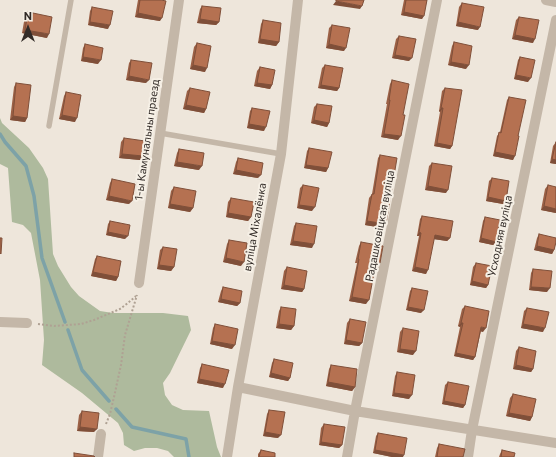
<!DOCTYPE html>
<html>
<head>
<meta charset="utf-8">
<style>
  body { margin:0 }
  #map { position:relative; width:556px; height:457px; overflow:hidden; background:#eee6db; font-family:Commissioner,sans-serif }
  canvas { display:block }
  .north { position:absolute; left:8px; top:8px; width:40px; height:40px; -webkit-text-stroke:3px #f6f0e6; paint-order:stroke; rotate:0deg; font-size:11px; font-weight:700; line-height:16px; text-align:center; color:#322b27 }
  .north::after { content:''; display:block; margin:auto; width:14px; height:18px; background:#322b27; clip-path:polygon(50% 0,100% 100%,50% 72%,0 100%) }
</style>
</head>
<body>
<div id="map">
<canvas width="556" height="457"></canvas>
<div class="north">N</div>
</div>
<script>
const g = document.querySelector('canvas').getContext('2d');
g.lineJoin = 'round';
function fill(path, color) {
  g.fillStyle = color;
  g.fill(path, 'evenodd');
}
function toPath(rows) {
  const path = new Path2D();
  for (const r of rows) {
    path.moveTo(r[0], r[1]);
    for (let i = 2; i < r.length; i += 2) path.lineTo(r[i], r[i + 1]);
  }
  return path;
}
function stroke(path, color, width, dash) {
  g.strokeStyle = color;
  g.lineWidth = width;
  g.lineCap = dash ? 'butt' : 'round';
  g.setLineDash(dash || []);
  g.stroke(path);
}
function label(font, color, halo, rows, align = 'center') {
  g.font = font + ' Commissioner,sans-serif';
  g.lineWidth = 4;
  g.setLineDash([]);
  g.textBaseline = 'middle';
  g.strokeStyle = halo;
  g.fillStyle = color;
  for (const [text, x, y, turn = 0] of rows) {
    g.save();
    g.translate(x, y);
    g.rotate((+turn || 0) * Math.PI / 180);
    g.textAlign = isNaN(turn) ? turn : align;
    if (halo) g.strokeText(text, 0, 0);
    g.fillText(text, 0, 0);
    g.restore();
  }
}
fill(toPath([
  [0,118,2,123,29,148,43,168,48,179,53,254,58,266,71,287,79,296,100,311,113,313,163,313,188,316,191,330,170,373,163,383,165,395,172,405,183,410,209,411,217,447,221,457,174,457,168,451,157,448,145,448,134,451,124,445,123,433,118,423,82,393,42,365,44,340,40,280,31,233,23,225,12,222,8,168,0,164]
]), '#aeba9d');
stroke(toPath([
  [0,134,5,142,26,166,34,196,42,258,65,322],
  [68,330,82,370,109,401],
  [116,409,132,427,186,439,189,457]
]), '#7da2a7', 3.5);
stroke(toPath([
  [38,324,54,326,81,324,94,320,120,309,128,303,136,296],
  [106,424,110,414,114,397,121,365,125,335,137,295]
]), '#afa193', 2, [2, 2]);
stroke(toPath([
  [49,126,71,0],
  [160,133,281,154]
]), '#c4b7a8', 5.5);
stroke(toPath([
  [546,0,556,2],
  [139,283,179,0],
  [0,322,27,323],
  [238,387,355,411,556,443],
  [98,457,101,434],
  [227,457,238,387,281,154,298,0],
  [347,457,355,411,437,0],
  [468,457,472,430,556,20]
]), '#c4b7a8', 10);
fill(toPath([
  [138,0,161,0,160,21,135,17],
  [404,0,427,0,422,19,401,15],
  [462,3,478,30,456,26,459,7],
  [202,6,219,22,216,25,197,23,200,9],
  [92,7,108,29,88,25,90,11],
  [28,12,47,38,22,33,25,16],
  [519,17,533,43,512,39,516,20],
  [263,20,279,42,276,46,258,43,261,24],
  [332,25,344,51,326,48,329,28],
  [399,36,409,61,392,58,396,39],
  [454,42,466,69,448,65,452,46],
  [197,43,205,72,190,69,194,47],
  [85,44,98,64,81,61,83,48],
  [520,57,528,82,514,79,518,60],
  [131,60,146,83,126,80,129,63],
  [325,65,339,88,337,91,318,88,322,68],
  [260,67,272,85,270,89,254,86,257,71],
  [392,80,403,115,398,140,381,137,387,104,386,104,390,84],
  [16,83,27,118,25,122,10,120,14,87],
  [190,88,206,109,204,113,183,109,187,91],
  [445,88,452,146,450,149,434,146,440,112,439,111,442,91],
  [66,92,75,122,59,119,64,96],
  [509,97,518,136,513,160,493,156,497,136,500,132,507,100],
  [317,104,329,123,327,127,311,123,314,107],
  [252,108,264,131,247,128,250,111],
  [124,138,143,156,140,160,119,158,121,142],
  [556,142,556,164,550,163,553,146],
  [309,148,328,168,326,172,304,168,307,151],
  [179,149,199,170,174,166,177,153],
  [380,155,383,228,365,225,369,198,372,194,378,158],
  [238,158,258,178,233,174,236,162],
  [432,163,446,193,425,190,429,166],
  [492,178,506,201,503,204,486,201,489,181],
  [112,179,129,204,106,200,110,183],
  [303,185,312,211,297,208,300,188],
  [548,185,556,213,541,210,545,189],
  [174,187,193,208,190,212,168,208,171,191],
  [231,198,251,217,248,221,226,217,228,202],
  [422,216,450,238,447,241,434,239,426,274,412,271,419,236,417,236,420,219],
  [485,217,496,242,493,245,479,242,483,221],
  [110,221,125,239,106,235,108,224],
  [296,223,312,248,290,245,294,226],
  [539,234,554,250,552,254,534,250,537,238],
  [229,240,241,266,223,262,227,244],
  [361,242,377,266,375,266,366,304,349,301,357,263,355,263,359,246],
  [163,247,174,267,171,271,157,269,160,250],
  [97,256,118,277,116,281,91,276,95,259],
  [476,263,488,285,486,288,470,285,473,267],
  [287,267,304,289,302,292,281,289,284,271],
  [533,269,547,292,529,290,531,273],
  [223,287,240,303,237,306,218,302,221,291],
  [412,288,421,313,406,310,410,291],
  [465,306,483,332,481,331,475,357,473,360,454,356,460,327,458,326,462,309],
  [281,307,294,326,291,330,276,328,279,311],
  [527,308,543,332,521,328,524,311],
  [350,319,362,343,359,346,344,344,347,323],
  [215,324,232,349,210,344,213,328],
  [403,328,413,355,397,352,400,332],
  [519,347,533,369,531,372,513,369,516,351],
  [274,359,290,378,288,381,269,377,272,363],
  [202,364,223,388,197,383,200,368],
  [331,365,355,387,352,391,326,386,329,369],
  [397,372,409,399,392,396,395,376],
  [448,382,465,405,463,408,442,404,445,385],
  [513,394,532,417,530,421,506,416,510,398],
  [269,410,278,438,263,436,267,414],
  [82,411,94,432,77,431,79,415],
  [324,424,342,445,339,448,319,445,321,428],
  [378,433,403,457,392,457,373,453,376,436],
  [439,444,463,457,435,457,437,448],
  [261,450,275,457,258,457,258,454],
  [502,450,514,457,499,457,500,454]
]), '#9c6146');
fill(toPath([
  [336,1,362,6,360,9,333,5],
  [404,12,424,16,422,19,401,15],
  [138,13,162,18,160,21,135,17],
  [200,19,219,22,216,25,197,23],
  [90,22,110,25,108,29,88,25],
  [458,22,480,27,478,30,456,26],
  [25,30,49,34,47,38,22,33],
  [515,35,535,39,533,43,512,39],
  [260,39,279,42,276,46,258,43],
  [329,44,346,48,344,51,326,48],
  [395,55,412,58,409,61,392,58],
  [83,57,101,60,98,64,81,61],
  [451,62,469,65,466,69,448,65],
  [193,65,207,68,205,72,190,69],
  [516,75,531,78,528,82,514,79],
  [129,76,149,80,146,83,126,80],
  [257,83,272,85,270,89,254,86],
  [321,85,339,88,337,91,318,88],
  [186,105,206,109,204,113,183,109],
  [441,108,443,108,440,112,439,111],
  [62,115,77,118,75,122,59,119],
  [13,116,27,118,25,122,10,120],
  [314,120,329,123,327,127,311,123],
  [249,124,266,127,264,131,247,128],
  [384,134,401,136,398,140,381,137],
  [437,143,452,146,450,149,434,146],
  [495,152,515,156,513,160,493,156],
  [122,154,143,156,140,160,119,158],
  [552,159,556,160,556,164,550,163],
  [177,162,202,166,199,170,174,166],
  [306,165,328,168,326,172,304,168],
  [236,170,261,175,258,178,233,174],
  [428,186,448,190,446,193,425,190],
  [109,196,132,201,129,204,106,200],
  [488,197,506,201,503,204,486,201],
  [170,204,193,208,190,212,168,208],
  [299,205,315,207,312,211,297,208],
  [544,206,556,209,556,213,541,210],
  [228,213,251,217,248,221,226,217],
  [367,221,386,224,383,228,365,225],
  [108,232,128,236,125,239,106,235],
  [419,232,421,233,419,236,417,236],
  [435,235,450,238,447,241,433,239],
  [481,238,496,242,493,245,479,242],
  [293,241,314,244,312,248,290,245],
  [537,246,554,250,552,254,534,250],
  [226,258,244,262,241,266,223,262],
  [376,262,380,263,377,266,374,266],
  [159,265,174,267,171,271,157,269],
  [415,267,428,270,426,274,412,271],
  [93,272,118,277,116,281,91,276],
  [472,281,488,285,486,288,470,285],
  [284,285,304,289,302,292,281,289],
  [531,287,550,288,547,292,529,290],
  [352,297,369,300,366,304,349,301],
  [221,299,240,303,237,306,218,302],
  [408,307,424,310,421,313,406,310],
  [461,323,463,323,460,327,458,326],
  [279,324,294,326,291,330,276,328],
  [523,324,545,328,543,332,521,328],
  [481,327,486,328,483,332,479,331],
  [346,340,362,343,359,346,344,344],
  [212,341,235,345,232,349,210,344],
  [400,349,416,351,413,355,397,352],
  [456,353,475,357,473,360,454,356],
  [516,365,533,369,531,372,513,369],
  [271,373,290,378,288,381,269,377],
  [199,379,225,384,223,388,197,383],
  [328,382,355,387,352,391,326,386],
  [394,393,412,395,409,399,392,396],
  [444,401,465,405,463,408,442,404],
  [509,413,532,417,530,421,506,416],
  [80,427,97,429,94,432,77,431],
  [265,432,281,435,278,438,263,436],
  [321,442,342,445,339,448,319,445],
  [375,450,404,455,403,457,392,457,373,453]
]), '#7f4f39');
const building = toPath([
  [140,0,161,0,166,1,162,18,138,13,140,0],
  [336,0,364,0,362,6,336,1,336,0],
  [406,0,427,0,424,16,404,12,406,0],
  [462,3,484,7,480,27,458,22,462,3],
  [202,6,221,8,219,22,200,19,202,6],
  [92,7,113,11,110,25,90,22,92,7],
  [28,12,52,17,49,34,25,30,28,12],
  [519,17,539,20,535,39,515,35,519,17],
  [263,20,281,23,279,42,260,39,263,20],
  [332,25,350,28,346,48,329,44,332,25],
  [399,36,416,39,412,58,395,55,399,36],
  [454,42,472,46,469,65,451,62,454,42],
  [197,43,211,46,207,68,193,65,197,43],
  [85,44,103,48,101,60,83,57,85,44],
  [520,57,535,60,531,78,516,75,520,57],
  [131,60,152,63,149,80,129,76,131,60],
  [325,65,343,68,339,88,321,85,325,65],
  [260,67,275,70,272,85,257,83,260,67],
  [392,80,409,84,403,115,405,115,401,136,384,134,390,100,389,100,392,80],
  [16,83,31,85,27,118,13,116,16,83],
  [190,88,210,92,206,109,186,105,190,88],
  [445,88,462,90,452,146,437,143,443,108,441,108,445,88],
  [66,92,81,95,77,118,62,115,66,92],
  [509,97,526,100,518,136,519,136,515,156,495,152,499,132,501,133,509,97],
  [317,104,332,106,329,123,314,120,317,104],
  [252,108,270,111,266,127,249,124,252,108],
  [124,138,145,141,143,156,122,154,124,138],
  [556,142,556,160,552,159,556,142],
  [309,148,332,152,328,168,306,165,309,148],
  [179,149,204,153,202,166,177,162,179,149],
  [380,155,397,158,386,224,367,221,372,194,374,194,380,155],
  [238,158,263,163,261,175,236,170,238,158],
  [432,163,452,166,448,190,428,186,432,163],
  [492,178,509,181,506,201,488,197,492,178],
  [112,179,135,184,132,201,109,196,112,179],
  [303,185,319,188,315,207,299,205,303,185],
  [548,185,556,187,556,209,544,206,548,185],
  [174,187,196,191,193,208,170,204,174,187],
  [231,198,254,202,251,217,228,213,231,198],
  [422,216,453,221,450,238,435,235,428,270,415,267,421,233,419,232,422,216],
  [485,217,500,220,496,242,481,238,485,217],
  [110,221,130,225,128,236,108,232,110,221],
  [296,223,317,226,314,244,293,241,296,223],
  [539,234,556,238,556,242,554,250,537,246,539,234],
  [0,238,2,238,1,254,0,253,0,238],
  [229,240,247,243,244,262,226,258,229,240],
  [361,242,383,246,380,263,376,262,369,300,352,297,359,259,358,259,361,242],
  [163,247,177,249,174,267,159,265,163,247],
  [97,256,121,261,118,277,93,272,97,256],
  [476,263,492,266,488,285,472,281,476,263],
  [287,267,307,271,304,289,284,285,287,267],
  [533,269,552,271,550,288,531,287,533,269],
  [223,287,242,291,240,303,221,299,223,287],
  [412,288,428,291,424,310,408,307,412,288],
  [465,306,489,311,486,328,481,327,475,357,456,353,463,323,461,323,465,306],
  [281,307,296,309,294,326,279,324,281,307],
  [527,308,549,312,545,328,523,324,527,308],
  [350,319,366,322,362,343,346,340,350,319],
  [215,324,238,329,235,345,212,341,215,324],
  [403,328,419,331,416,351,400,349,403,328],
  [519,347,536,351,533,369,516,365,519,347],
  [274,359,293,363,290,378,271,373,274,359],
  [202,364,229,370,225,384,199,379,202,364],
  [331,365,357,369,355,387,328,382,331,365],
  [397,372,415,375,412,395,394,393,397,372],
  [448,382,469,386,465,405,444,401,448,382],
  [513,394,536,399,532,417,509,413,513,394],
  [269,410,285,412,281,435,265,432,269,410],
  [82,411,99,413,97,429,80,427,82,411],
  [324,424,345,427,342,445,321,442,324,424],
  [378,433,407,438,404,455,375,450,378,433],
  [439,444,465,449,463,457,437,457,439,444],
  [261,450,275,453,275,457,259,457,261,450],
  [502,450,515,453,514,457,501,457,502,450],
  [74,453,94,456,95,457,74,457,74,453]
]);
fill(building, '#b57151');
stroke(building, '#7f4f39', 1);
label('11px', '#322b27', '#f6f0e6', [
  ["1-ы Камунальны праезд",147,140,-82],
  ["Радашковіцкая вуліца",380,226,-79],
  ["вуліца Міхалёнка",255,227,-80],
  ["Усходняя вуліца",500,236,-78]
]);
</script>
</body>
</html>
